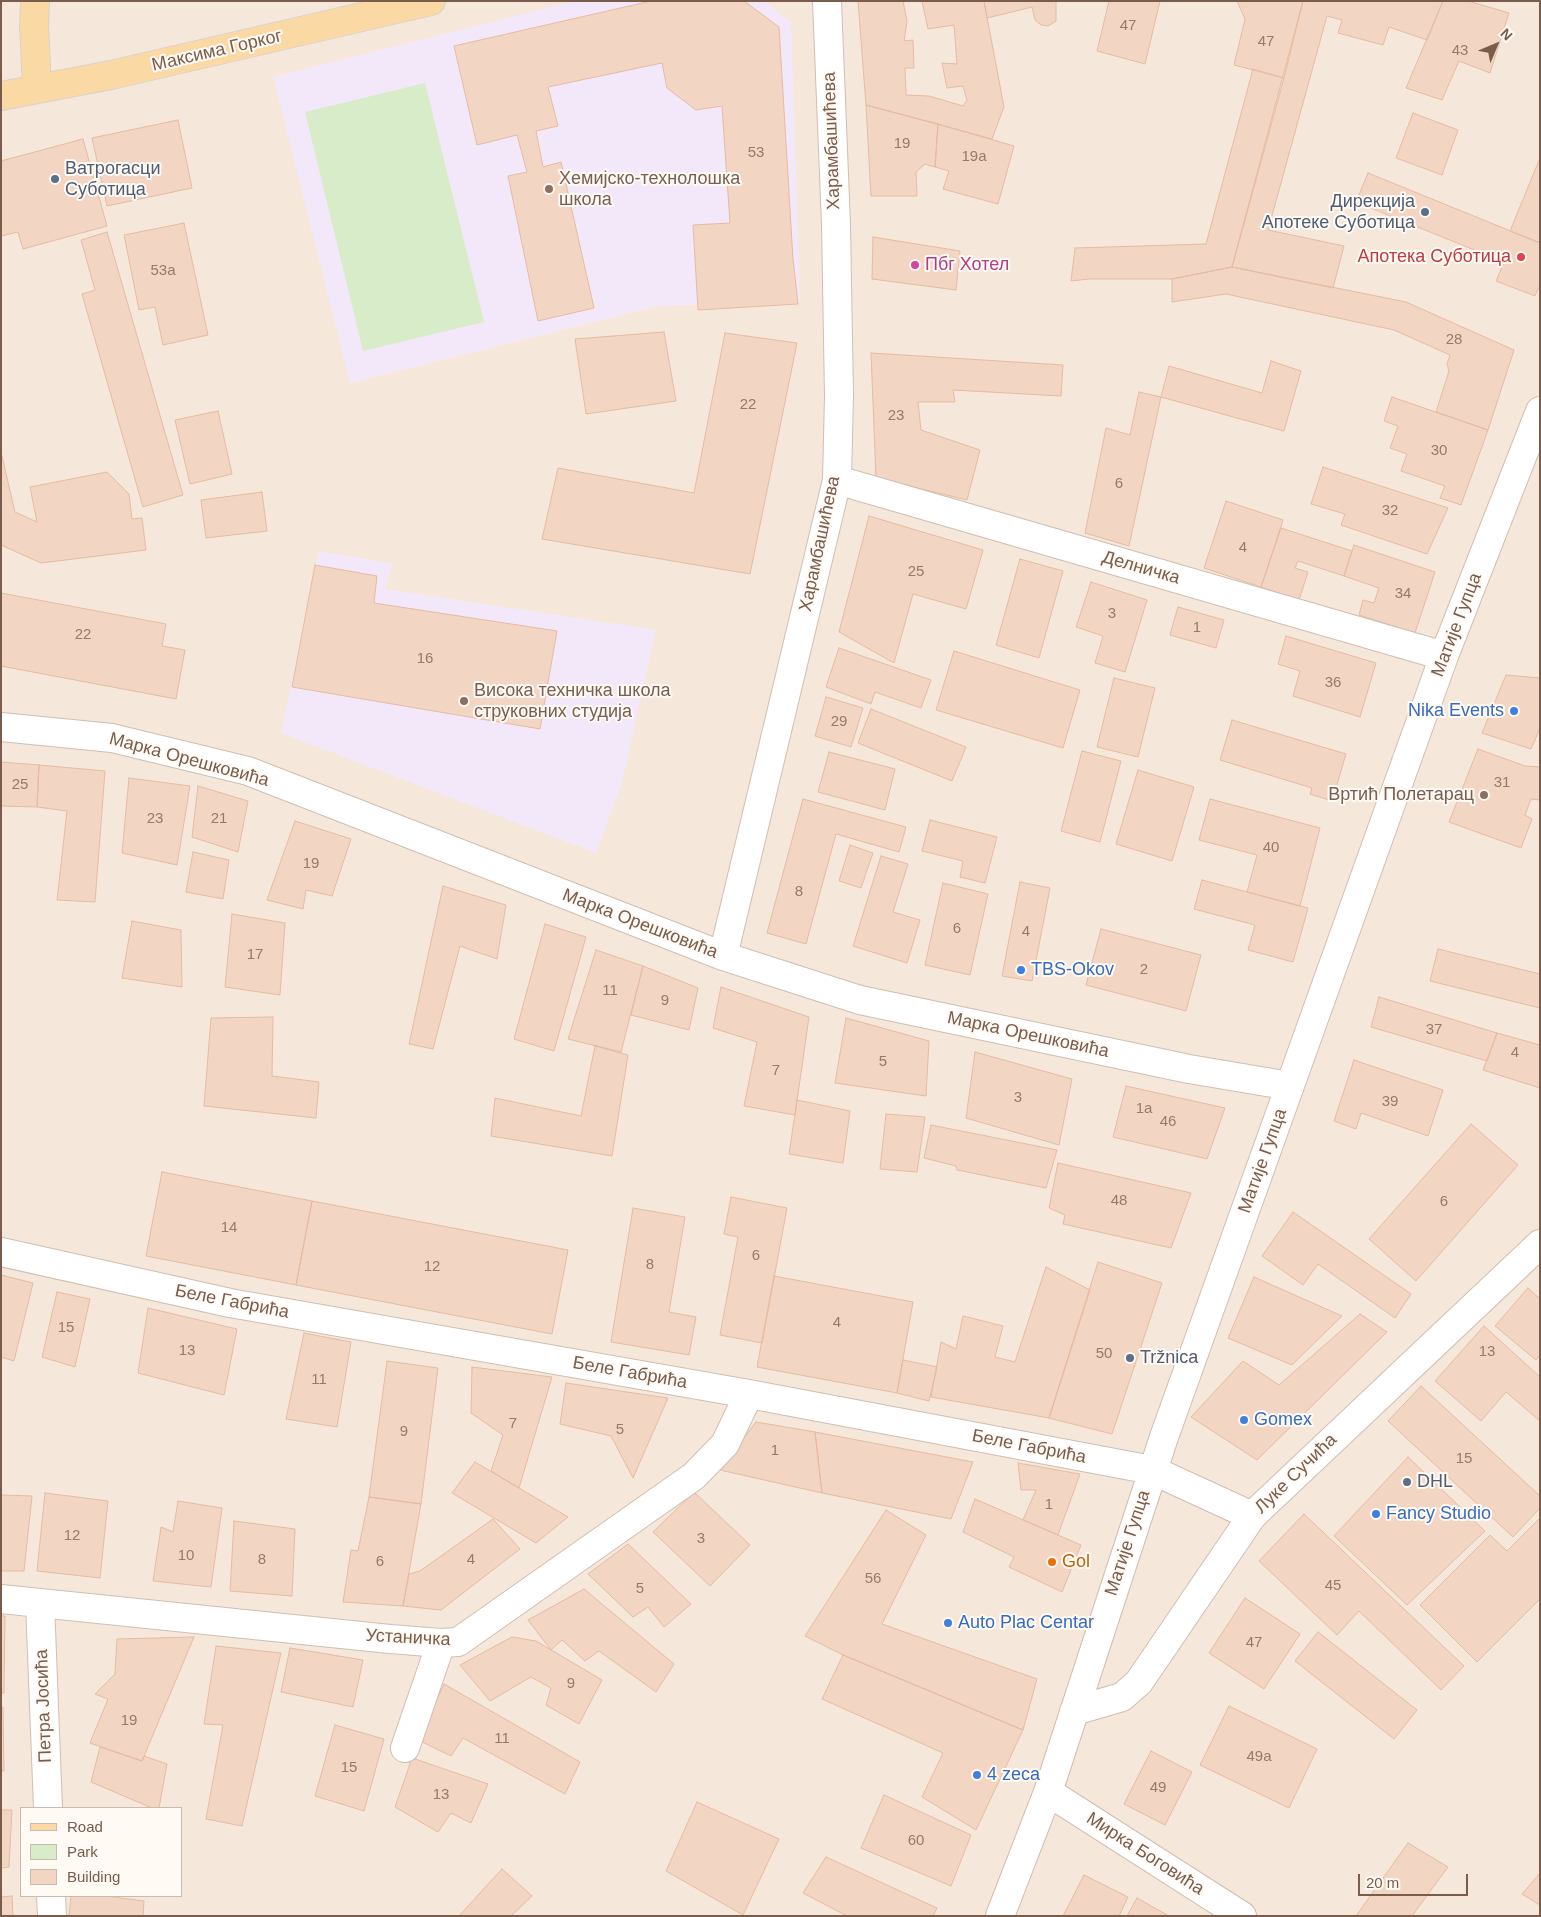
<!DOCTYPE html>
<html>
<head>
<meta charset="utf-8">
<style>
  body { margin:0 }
  #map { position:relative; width:1541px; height:1917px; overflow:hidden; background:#fdf6ec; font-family:Helvetica,sans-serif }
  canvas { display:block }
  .frame { position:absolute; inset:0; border:2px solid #7a5c4d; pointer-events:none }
  .legend { position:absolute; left:20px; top:1807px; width:162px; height:90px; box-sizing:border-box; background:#fffaf3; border:1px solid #cabbb1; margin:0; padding:6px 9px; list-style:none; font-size:15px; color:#7a5c4d }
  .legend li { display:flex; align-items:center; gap:10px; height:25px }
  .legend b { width:25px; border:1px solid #cabbb1 }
  .north { position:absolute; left:1471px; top:20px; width:50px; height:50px; -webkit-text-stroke:4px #fffaf3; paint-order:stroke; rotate:45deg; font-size:14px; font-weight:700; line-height:20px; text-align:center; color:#7a5c4d }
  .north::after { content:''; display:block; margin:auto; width:18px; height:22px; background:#7a5c4d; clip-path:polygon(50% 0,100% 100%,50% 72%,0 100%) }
  .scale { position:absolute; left:1358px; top:1874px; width:110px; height:22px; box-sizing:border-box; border:2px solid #7a5c4d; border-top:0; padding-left:6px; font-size:15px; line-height:18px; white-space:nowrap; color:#7a5c4d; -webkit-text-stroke:4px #fffaf3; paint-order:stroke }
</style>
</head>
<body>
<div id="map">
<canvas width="1541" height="1917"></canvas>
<div class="frame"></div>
<ul class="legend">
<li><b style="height:6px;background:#fbd9a5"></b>Road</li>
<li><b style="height:14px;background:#d8ecc9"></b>Park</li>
<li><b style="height:14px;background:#f3d5c3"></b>Building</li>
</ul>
<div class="north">N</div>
<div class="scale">20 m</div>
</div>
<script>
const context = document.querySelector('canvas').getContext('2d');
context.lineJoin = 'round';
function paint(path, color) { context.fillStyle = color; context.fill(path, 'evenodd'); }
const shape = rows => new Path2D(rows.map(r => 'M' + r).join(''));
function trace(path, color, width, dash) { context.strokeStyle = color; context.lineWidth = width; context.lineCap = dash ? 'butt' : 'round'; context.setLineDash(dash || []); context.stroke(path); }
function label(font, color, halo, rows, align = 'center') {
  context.font = font + ' Helvetica,sans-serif'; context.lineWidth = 4; context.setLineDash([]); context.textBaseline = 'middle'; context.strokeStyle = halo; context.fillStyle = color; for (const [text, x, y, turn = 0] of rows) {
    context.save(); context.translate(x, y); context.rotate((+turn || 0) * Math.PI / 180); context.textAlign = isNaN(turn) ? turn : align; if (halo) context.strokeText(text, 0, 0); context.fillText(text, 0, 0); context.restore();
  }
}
paint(shape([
  [1,1,1540,1,1540,1916,1,1916],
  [21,1808,181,1808,181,1896,21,1896]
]), '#f5e8da');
paint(shape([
  [575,1,765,1,791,23,800,301,658,306,350,383,273,77],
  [319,551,393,564,385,589,656,630,621,786,596,853,281,733]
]), '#f3e8fa');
paint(shape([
  [425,83,484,322,363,351,305,112]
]), '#d8ecc9');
const building = shape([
  [651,1,744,1,779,27,793,259,798,304,698,310,693,225,730,223,722,106,696,110,667,88,662,63,548,87,558,126,536,131,543,167,561,162,594,308,538,321,508,176,527,172,517,135,477,145,454,46,651,1],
  [858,1,903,1,907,21,904,41,913,40,914,68,905,68,906,95,929,96,963,106,967,100,963,86,947,88,942,63,957,64,954,25,928,29,922,1,984,1,1004,107,992,139,866,105,858,1],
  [984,1,1058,1,1056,2,1056,21,1048,26,1041,25,1035,20,1032,7,987,18,984,1],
  [1109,1,1160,1,1145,64,1097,51,1109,1],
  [1237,1,1303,1,1284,78,1234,65,1245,19,1237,1],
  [1303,1,1443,1,1427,40,1389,27,1383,45,1338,33,1342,20,1327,16,1268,230,1344,246,1333,288,1232,267,1303,1],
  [1443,1,1468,1,1509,13,1490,73,1459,61,1442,100,1406,88,1443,1],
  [1253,69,1284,78,1232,267,1172,279,1089,279,1071,281,1075,248,1206,244,1253,69],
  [866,105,938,124,935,167,925,164,916,172,917,196,871,196,866,105],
  [1413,113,1458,130,1442,175,1396,158,1413,113],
  [178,120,192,188,107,206,92,138,178,120],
  [938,124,1014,146,998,204,943,189,949,171,935,167,938,124],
  [83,139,107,226,23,249,18,232,1,236,1,161,83,139],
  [1540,158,1540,243,1510,231,1540,158],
  [1368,173,1540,243,1540,285,1535,296,1496,281,1504,262,1356,202,1368,173],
  [184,223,208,335,163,345,155,307,139,310,124,235,184,223],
  [107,232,183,495,143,507,82,294,95,290,81,240,107,232],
  [873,237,960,251,956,290,872,279,873,237],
  [1232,267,1406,302,1514,350,1488,430,1436,412,1449,371,1447,364,1450,355,1394,330,1226,294,1172,302,1172,279,1232,267],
  [664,332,676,401,586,414,575,339,664,332],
  [725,333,797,343,750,574,542,539,558,468,694,493,725,333],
  [871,353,1063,365,1061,396,953,390,955,402,918,402,921,430,980,450,967,500,876,478,871,353],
  [1271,361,1301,371,1284,431,1161,397,1169,366,1262,393,1271,361],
  [1139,392,1161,397,1129,546,1085,533,1106,428,1130,435,1139,392],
  [1392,397,1488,430,1461,505,1440,498,1445,486,1401,471,1407,454,1390,448,1398,426,1384,421,1392,397],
  [218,411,232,474,190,484,175,420,218,411],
  [1,452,15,512,37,522,30,487,107,472,129,494,132,519,142,518,146,550,41,563,1,545,1,452],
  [1323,467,1448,508,1427,554,1341,525,1345,514,1311,504,1323,467],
  [262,492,267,531,206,538,201,500,262,492],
  [1226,501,1283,520,1261,587,1204,568,1226,501],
  [869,516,983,550,966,609,913,594,894,663,839,632,869,516],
  [1281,528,1352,551,1344,576,1298,561,1295,568,1308,572,1299,600,1261,587,1281,528],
  [1354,545,1435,572,1415,633,1359,615,1363,600,1374,603,1379,588,1344,576,1354,545],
  [1020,559,1063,571,1039,658,996,645,1020,559],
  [315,565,377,576,374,603,557,631,540,729,292,687,315,565],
  [1091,582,1147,600,1125,672,1095,663,1103,636,1076,627,1091,582],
  [1,593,166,624,162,646,185,650,176,699,1,666,1,593],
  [1178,607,1224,620,1216,648,1170,635,1178,607],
  [1286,636,1376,663,1360,717,1293,696,1300,671,1278,664,1286,636],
  [839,648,931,680,921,708,875,692,871,704,826,687,839,648],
  [954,651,1080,690,1063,748,936,710,954,651],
  [1506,675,1540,678,1540,728,1531,749,1482,733,1506,675],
  [1114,678,1155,688,1138,757,1097,747,1114,678],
  [826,697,863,708,851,747,815,736,826,697],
  [871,709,966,747,952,781,858,743,871,709],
  [1232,720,1346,754,1332,801,1310,794,1312,788,1220,760,1232,720],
  [1478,749,1525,766,1540,767,1540,800,1531,799,1525,815,1532,819,1521,848,1449,822,1478,749],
  [1082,751,1121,761,1100,842,1061,831,1082,751],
  [829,752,895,769,885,810,818,792,829,752],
  [1,762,39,765,37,807,1,806,1,762],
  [39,765,105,771,95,902,57,900,67,811,37,807,39,765],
  [1138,770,1194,787,1172,861,1116,844,1138,770],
  [129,778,190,786,177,865,122,853,129,778],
  [198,786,248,801,238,852,192,837,198,786],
  [803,799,906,827,899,852,836,834,806,944,767,933,803,799],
  [1210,799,1320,828,1300,906,1247,892,1257,855,1199,840,1210,799],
  [930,820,997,837,985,883,960,877,963,861,922,851,930,820],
  [295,821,351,839,332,896,306,890,303,909,267,900,295,821],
  [850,845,873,853,861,888,839,881,850,845],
  [193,852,229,860,223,899,186,892,193,852],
  [881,856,908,864,893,912,920,920,907,963,853,946,881,856],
  [1202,880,1308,908,1293,962,1248,950,1255,925,1194,909,1202,880],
  [1020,882,1050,888,1032,981,1002,976,1020,882],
  [943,883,988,894,970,975,925,965,943,883],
  [443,886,506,905,497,959,460,946,433,1049,409,1044,443,886],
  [232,914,285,923,280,995,225,987,232,914],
  [132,921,181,930,182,987,122,978,132,921],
  [545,924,586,937,554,1051,514,1039,545,924],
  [1101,929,1201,955,1186,1011,1086,985,1101,929],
  [1438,949,1540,974,1540,1008,1430,981,1438,949],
  [596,950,643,966,621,1052,568,1039,596,950],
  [643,966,698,988,689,1030,631,1015,643,966],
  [721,987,809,1017,795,1115,744,1106,757,1042,713,1028,721,987],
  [1379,997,1497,1033,1487,1061,1371,1027,1379,997],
  [273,1017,272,1076,319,1082,316,1118,204,1106,211,1018,273,1017],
  [846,1018,929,1041,926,1096,835,1083,846,1018],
  [1497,1033,1540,1045,1540,1088,1483,1070,1497,1033],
  [595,1046,628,1055,612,1156,491,1136,495,1098,581,1116,595,1046],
  [975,1052,1072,1079,1059,1145,966,1118,975,1052],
  [1354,1060,1443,1090,1428,1136,1361,1113,1356,1129,1334,1121,1354,1060],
  [1126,1086,1225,1108,1207,1159,1113,1137,1126,1086],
  [797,1100,850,1111,843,1163,789,1154,797,1100],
  [886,1114,925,1117,917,1172,880,1169,886,1114],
  [1471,1124,1518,1165,1416,1281,1369,1239,1471,1124],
  [931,1125,1057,1150,1046,1188,957,1170,956,1166,924,1158,931,1125],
  [1058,1163,1191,1193,1171,1248,1063,1224,1065,1215,1049,1208,1058,1163],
  [162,1172,312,1201,296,1285,146,1256,162,1172],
  [731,1197,787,1208,762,1343,720,1335,738,1237,724,1234,731,1197],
  [312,1201,568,1250,552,1334,296,1285,312,1201],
  [633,1208,685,1217,669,1312,696,1317,689,1355,611,1342,633,1208],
  [1293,1212,1411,1294,1395,1318,1318,1264,1303,1285,1262,1256,1293,1212],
  [1098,1262,1162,1283,1112,1434,1049,1418,1098,1262],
  [1046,1267,1090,1290,1049,1418,931,1397,941,1342,956,1349,963,1316,1003,1326,995,1357,1015,1362,1046,1267],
  [1,1275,33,1283,14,1361,1,1357,1,1275],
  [774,1276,913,1302,897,1393,757,1367,774,1276],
  [1254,1277,1342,1316,1292,1365,1228,1338,1254,1277],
  [1528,1288,1540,1299,1540,1355,1536,1360,1495,1326,1528,1288],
  [57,1292,90,1299,75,1367,42,1357,57,1292],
  [148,1308,237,1329,224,1395,138,1373,148,1308],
  [1360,1314,1387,1332,1257,1460,1191,1417,1243,1361,1279,1385,1360,1314],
  [1484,1326,1540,1377,1540,1421,1506,1392,1481,1421,1435,1381,1484,1326],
  [304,1333,351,1342,337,1427,286,1419,304,1333],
  [903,1360,937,1367,929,1401,897,1393,903,1360],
  [387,1361,438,1368,421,1504,369,1497,387,1361],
  [472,1367,552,1377,519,1488,491,1471,503,1435,471,1413,472,1367],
  [566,1383,668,1398,633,1478,611,1436,560,1424,566,1383],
  [1421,1386,1540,1496,1540,1508,1513,1537,1388,1421,1421,1386],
  [756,1422,815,1432,822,1493,720,1470,756,1422],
  [815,1432,973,1462,951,1519,822,1493,815,1432],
  [1408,1457,1485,1531,1407,1605,1334,1536,1408,1457],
  [475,1462,519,1488,568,1517,536,1543,452,1493,475,1462],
  [1018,1463,1080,1474,1058,1535,1023,1520,1036,1490,1021,1490,1018,1463],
  [694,1492,750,1545,710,1586,653,1532,694,1492],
  [45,1493,108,1501,100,1578,37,1571,45,1493],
  [1,1495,32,1496,24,1571,1,1571,1,1495],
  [369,1497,421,1504,403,1606,343,1602,351,1550,358,1551,369,1497],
  [975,1499,1081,1545,1062,1592,1009,1567,1014,1557,963,1532,975,1499],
  [178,1501,222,1508,211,1587,153,1581,161,1527,173,1532,178,1501],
  [886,1510,926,1535,882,1624,1037,1679,1023,1730,843,1655,805,1636,886,1510],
  [1304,1514,1464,1666,1441,1690,1359,1611,1337,1635,1259,1561,1304,1514],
  [1540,1518,1540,1599,1477,1662,1420,1605,1490,1535,1507,1551,1540,1518],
  [493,1519,520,1549,441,1610,403,1606,409,1574,420,1571,493,1519],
  [234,1521,295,1529,292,1596,230,1591,234,1521],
  [628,1544,691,1604,664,1627,648,1607,633,1617,588,1574,628,1544],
  [584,1589,674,1664,656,1692,599,1651,585,1661,562,1640,551,1650,528,1620,584,1589],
  [1245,1598,1300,1634,1264,1689,1209,1653,1245,1598],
  [1,1616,5,1616,4,1693,1,1693,1,1616],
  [1318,1632,1417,1710,1394,1739,1295,1661,1318,1632],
  [194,1637,142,1761,90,1743,108,1699,95,1694,115,1674,117,1639,194,1637],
  [512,1637,536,1641,602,1680,579,1724,546,1705,551,1688,531,1677,490,1701,460,1665,512,1637],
  [216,1646,281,1653,242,1826,206,1819,223,1725,204,1724,216,1646],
  [290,1648,363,1660,353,1707,281,1692,290,1648],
  [843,1655,1023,1730,976,1830,922,1797,943,1753,822,1699,843,1655],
  [444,1684,580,1762,565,1794,463,1738,451,1756,418,1740,444,1684],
  [1229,1706,1317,1749,1289,1808,1200,1765,1229,1706],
  [1,1707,3,1707,4,1771,1,1771,1,1707],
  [335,1725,384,1739,364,1811,315,1796,335,1725],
  [100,1747,142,1761,144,1756,167,1764,159,1808,152,1808,91,1782,100,1747],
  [1151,1751,1192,1772,1165,1825,1124,1804,1151,1751],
  [412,1758,488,1784,471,1823,451,1813,438,1832,395,1807,412,1758],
  [884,1795,971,1835,951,1886,861,1848,884,1795],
  [697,1802,779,1839,743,1915,666,1871,697,1802],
  [1,1810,12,1810,9,1867,1,1868,1,1810],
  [1408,1843,1448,1867,1412,1916,1356,1916,1408,1843],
  [826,1857,937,1908,933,1916,847,1916,803,1893,826,1857],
  [502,1869,532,1896,511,1916,459,1916,502,1869],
  [1540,1873,1540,1905,1522,1894,1540,1873],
  [1084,1875,1128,1897,1119,1916,1063,1916,1084,1875],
  [12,1896,13,1916,1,1916,1,1897,12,1896],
  [71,1896,106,1896,144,1901,143,1916,69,1916,71,1896],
  [1137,1898,1169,1916,1127,1916,1137,1898]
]);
paint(building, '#f3d5c3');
trace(building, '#e6bba3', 1);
const minor = shape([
  [837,480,1444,656],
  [1,727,112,738,248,771,723,956,860,1000,1189,1069,1290,1086],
  [723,956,837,480,839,396,836,224,827,1],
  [1,1252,230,1303,749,1394,1152,1470,1252,1516],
  [1,1599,390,1639,441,1643,458,1642,694,1476,725,1444,749,1394],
  [40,1603,48,1808],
  [1074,1711,1122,1697,1139,1682,1252,1516,1540,1244],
  [405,1748,441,1643],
  [1048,1792,1242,1916],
  [51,1896,52,1916],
  [1000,1916,1048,1792,1164,1437,1444,656,1540,411]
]);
const major = shape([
  [35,1,34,25,37,88],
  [1,96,111,75,431,1]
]);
trace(minor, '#d1beb0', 30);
trace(major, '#dad1cd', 30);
trace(minor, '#fff', 28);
trace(major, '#fbd9a5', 28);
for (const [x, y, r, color] of [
  [55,179,5,"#5c6f8a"],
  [549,189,5,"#8d6e63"],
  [1425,212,5,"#5c6f8a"],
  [1521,257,5,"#e0444e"],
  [915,265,5,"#d1479c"],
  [464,701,5,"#8d6e63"],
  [1514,711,5,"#3f7fe0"],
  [1484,795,5,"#8d6e63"],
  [1021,970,5,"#3f7fe0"],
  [1130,1358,5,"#5c6f8a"],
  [1244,1420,5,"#3f7fe0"],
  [1407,1482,5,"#5c6f8a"],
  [1376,1514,5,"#3f7fe0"],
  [1052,1562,5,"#e8710a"],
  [948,1623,5,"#3f7fe0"],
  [977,1775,5,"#3f7fe0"]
]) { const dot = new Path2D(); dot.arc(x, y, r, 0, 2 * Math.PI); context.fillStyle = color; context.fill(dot); trace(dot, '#fffaf3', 2); }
label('15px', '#987a6a', null, [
  ["47",1128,26],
  ["47",1266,42],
  ["43",1460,51],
  ["19",902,144],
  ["53",756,153],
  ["19a",974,157],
  ["53a",163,271],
  ["28",1454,340],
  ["22",748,405],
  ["23",896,416],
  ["30",1439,451],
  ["6",1119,484],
  ["32",1390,511],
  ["4",1243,548],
  ["25",916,572],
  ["34",1403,594],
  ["3",1112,614],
  ["1",1197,628],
  ["22",83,635],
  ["16",425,659],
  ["36",1333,683],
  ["29",839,722],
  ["31",1502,783],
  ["25",20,785],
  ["23",155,819],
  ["21",219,819],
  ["40",1271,848],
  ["19",311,864],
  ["8",799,892],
  ["6",957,929],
  ["4",1026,932],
  ["17",255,955],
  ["2",1144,970],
  ["11",610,991],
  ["9",665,1001],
  ["37",1434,1030],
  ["4",1515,1053],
  ["5",883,1062],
  ["7",776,1071],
  ["3",1018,1098],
  ["39",1390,1102],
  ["1a",1144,1109],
  ["46",1168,1122],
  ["48",1119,1201],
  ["6",1444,1202],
  ["14",229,1228],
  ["6",756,1256],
  ["8",650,1265],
  ["12",432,1267],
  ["4",837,1323],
  ["15",66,1328],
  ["13",187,1351],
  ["13",1487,1352],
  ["50",1104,1354],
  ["11",319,1380],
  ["7",513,1424],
  ["5",620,1430],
  ["9",404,1432],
  ["1",775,1451],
  ["15",1464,1459],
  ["1",1049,1505],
  ["12",72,1536],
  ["3",701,1539],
  ["10",186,1556],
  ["8",262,1560],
  ["4",471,1560],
  ["6",380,1562],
  ["56",873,1579],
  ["45",1333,1586],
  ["5",640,1589],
  ["47",1254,1643],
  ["9",571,1684],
  ["19",129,1721],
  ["11",502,1739],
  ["49a",1259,1757],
  ["15",349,1768],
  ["49",1158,1788],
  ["13",441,1795],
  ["60",916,1841]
]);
label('18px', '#7a5c4d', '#fffaf3', [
  ["Максима Горког",217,51,-13],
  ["Харамбашићева",832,141,-92],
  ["Харамбашићева",820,544,-78],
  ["Делничка",1141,568,16],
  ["Матије Гупца",1457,625,-69],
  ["Марка Орешковића",189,760,15],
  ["Марка Орешковића",640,924,21],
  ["Марка Орешковића",1028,1035,12],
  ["Матије Гупца",1263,1161,-70],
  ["Беле Габрића",232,1302,11],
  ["Беле Габрића",630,1373,10],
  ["Беле Габрића",1029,1447,11],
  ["Луке Сучића",1296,1474,-44],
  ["Матије Гупца",1128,1543,-72],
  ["Устаничка",408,1638,3],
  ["Петра Јосића",44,1706,-92],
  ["Мирка Боговића",1145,1854,33]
]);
label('18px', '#4e5e75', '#fffaf3', [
  ["Ватрогасци",65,169],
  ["Суботица",65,190],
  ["Дирекција",1415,202,"right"],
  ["Апотеке Суботица",1415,223,"right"],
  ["Tržnica",1140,1358],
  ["DHL",1417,1482]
], 'left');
label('18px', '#785e54', '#fffaf3', [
  ["Хемијско-технолошка",559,179],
  ["школа",559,200],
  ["Висока техничка школа",474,691],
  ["струковних студија",474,712],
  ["Вртић Полетарац",1474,795,"right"]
], 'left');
label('18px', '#be3a42', '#fffaf3', [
  ["Апотека Суботица",1511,257]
], 'right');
label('18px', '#b23c85', '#fffaf3', [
  ["Пбг Хотел",925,265]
], 'left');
label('18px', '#366cbe', '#fffaf3', [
  ["Nika Events",1504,711,"right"],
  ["TBS-Okov",1031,970],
  ["Gomex",1254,1420],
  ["Fancy Studio",1386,1514],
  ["Auto Plac Centar",958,1623],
  ["4 zeca",987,1775]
], 'left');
label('18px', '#c56008', '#fffaf3', [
  ["Gol",1062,1562]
], 'left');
</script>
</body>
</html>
